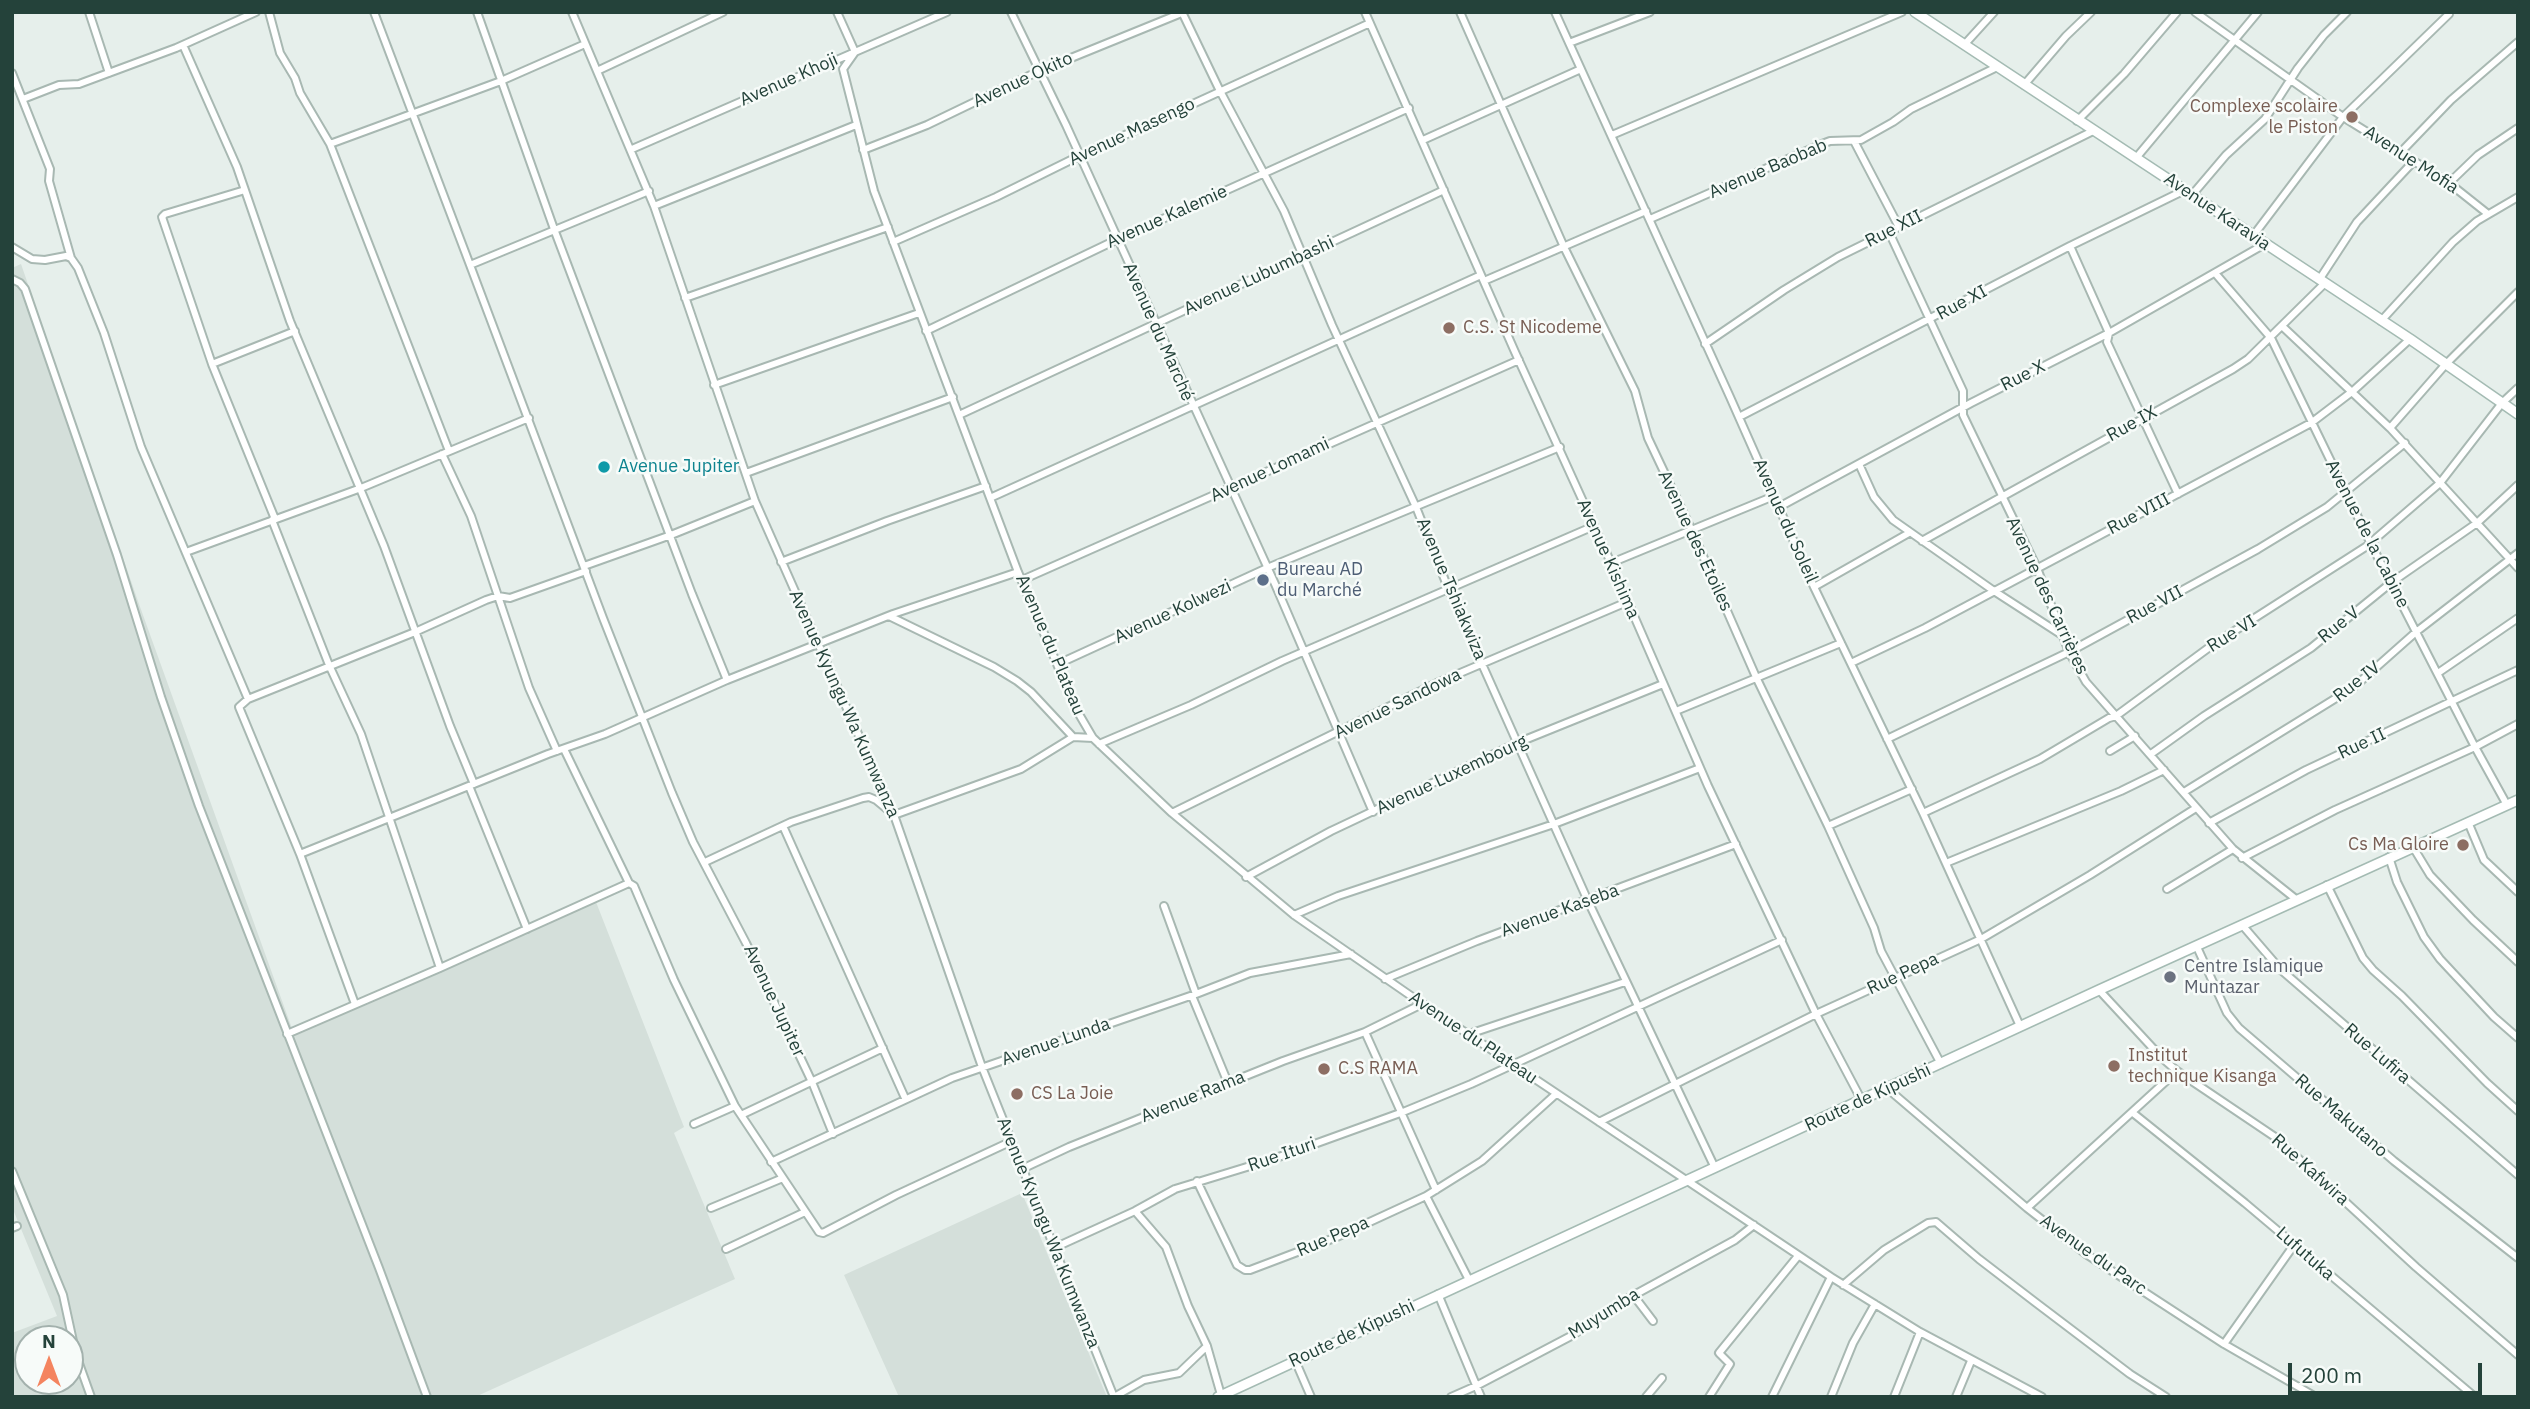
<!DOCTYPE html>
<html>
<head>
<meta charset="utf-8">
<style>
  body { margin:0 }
  #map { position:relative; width:2530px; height:1409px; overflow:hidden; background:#e6efeb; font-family:"IBM Plex Sans",sans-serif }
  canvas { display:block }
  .frame { position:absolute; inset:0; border:14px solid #24423a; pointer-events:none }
  .north { position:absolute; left:14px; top:1325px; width:70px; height:70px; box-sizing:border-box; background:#f7fbf9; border:2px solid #a3b1ad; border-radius:50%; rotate:0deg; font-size:19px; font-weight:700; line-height:28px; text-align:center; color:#24423a }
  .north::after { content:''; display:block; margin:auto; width:24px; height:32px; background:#f4845f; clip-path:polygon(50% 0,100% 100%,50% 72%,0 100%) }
  .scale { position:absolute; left:2288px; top:1363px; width:194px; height:32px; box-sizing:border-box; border:4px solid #24423a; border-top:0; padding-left:9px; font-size:21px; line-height:24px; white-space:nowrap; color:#24423a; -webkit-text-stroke:5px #f7fbf9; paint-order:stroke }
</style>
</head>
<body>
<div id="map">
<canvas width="2530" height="1409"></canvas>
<div class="frame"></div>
<div class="north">N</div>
<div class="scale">200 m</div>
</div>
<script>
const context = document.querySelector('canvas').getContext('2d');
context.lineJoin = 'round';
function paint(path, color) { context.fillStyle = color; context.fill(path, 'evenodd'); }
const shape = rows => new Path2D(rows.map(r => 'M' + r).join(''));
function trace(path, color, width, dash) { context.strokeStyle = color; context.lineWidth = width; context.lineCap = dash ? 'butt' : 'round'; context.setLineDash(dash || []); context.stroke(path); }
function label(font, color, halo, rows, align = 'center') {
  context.font = font + ' "IBM Plex Sans",sans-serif'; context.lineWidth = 5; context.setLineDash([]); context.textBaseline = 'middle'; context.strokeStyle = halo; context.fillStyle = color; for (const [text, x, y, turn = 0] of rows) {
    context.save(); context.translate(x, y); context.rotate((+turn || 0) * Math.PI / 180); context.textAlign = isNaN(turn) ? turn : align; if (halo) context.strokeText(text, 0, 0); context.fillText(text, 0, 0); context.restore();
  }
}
paint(shape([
  [21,264,139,604,294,1034,596,902,684,1127,674,1133,735,1279,475,1397,12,1397,12,1333,57,1316,12,1207,12,268],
  [28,1339,70,1339,70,1381,28,1381],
  [1022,1193,1107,1397,899,1397,844,1275]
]), '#d4dfda');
const street = shape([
  [89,12,109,73],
  [269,12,280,53,295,78,300,93,330,144,449,451],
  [374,12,470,265],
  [477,12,554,229,692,594,727,680],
  [572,12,654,206,755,501,894,815,982,1067,1114,1397],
  [837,12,855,52,843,69,874,191,1018,572,1076,709,1093,738,1172,813,1294,915,1414,998,1831,1277,1920,1332,2042,1397],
  [1011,12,1066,125,1275,584,1373,812],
  [1182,12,1220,91,1284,211,1332,325,1416,507,1448,588,1588,901,1715,1168],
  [1365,12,1515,352,1611,563,1708,786,1816,1014,1862,1101],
  [1460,12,1564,247,1635,391,1648,438,1692,531,1756,677,1828,826,1874,928,1881,951,1941,1064],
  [1555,12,1730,397,1814,587,1923,813,2020,1026],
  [2195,12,2343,117,2449,183,2488,214],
  [1569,43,1650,12],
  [183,45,237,167,290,321,384,546,450,726,474,784],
  [1964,45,1994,12],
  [597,71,723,12],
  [12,73,50,169,49,181,71,258],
  [2024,85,2066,36,2091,12],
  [23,99,59,85,79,84,176,48,256,12],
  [2077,121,2124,74,2177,12],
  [1612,135,1902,12],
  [1423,140,1581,69],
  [1854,141,1899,227],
  [330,144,501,81,585,44],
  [632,149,947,12],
  [863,150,927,125,1039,71,1184,12],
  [2401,152,2451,100,2518,42],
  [2136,158,2258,12],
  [2449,183,2478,155,2518,128],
  [245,190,165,214,162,217,212,364,275,519],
  [649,191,470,265,603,618,672,793,693,842,746,943,812,1082,833,1134],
  [2192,195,2226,155,2265,119,2298,68,2324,35,2347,12],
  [654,206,856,125],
  [1650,219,1822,144,1830,141,1861,140,1893,122,1911,109,1997,67],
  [1889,232,1963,391,1963,415,2037,568,2069,652,2086,682,2233,849,2297,900],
  [2253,236,2343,117,2449,14],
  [893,242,996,197,1079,156,1370,23],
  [2070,246,2109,333,2107,342,2178,494],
  [12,247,32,259,45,260,66,256,71,258,78,268,104,333,141,447,248,699],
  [2215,273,2271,338,2370,542,2475,747,2507,805],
  [12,279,20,283,25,289,117,555,161,697,199,806,379,1268,427,1397],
  [2319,280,2357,222,2413,162],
  [1484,281,1646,211],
  [685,298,888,227],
  [2381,321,2453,242,2477,221,2518,197],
  [2283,327,2390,428,2518,568],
  [926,331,1116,240,1409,108],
  [1705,344,1784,290,1838,257,2093,131],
  [212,364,295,331],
  [714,385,919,313],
  [959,415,1444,190],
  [1739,417,2070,246,2185,190],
  [2390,428,2446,364,2518,292],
  [442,454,471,516,529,688,557,751],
  [1859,464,1874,497,1893,520,1994,591,2062,635],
  [746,473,953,397],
  [990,498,1481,275],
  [1779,507,1971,403,2109,333,2265,244],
  [272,520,329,665,361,734,440,968],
  [1922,541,2233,369,2248,359,2324,284],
  [186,552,361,488,529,418],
  [781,562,887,521,986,486],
  [1611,563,1774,496],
  [584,566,671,535,755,501],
  [1022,580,1519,360],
  [1814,587,1909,533],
  [889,616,994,667,1017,681,1031,692,1073,737],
  [1851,663,1925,628,2311,423,2353,391,2410,339],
  [1058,664,1267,568,1560,447],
  [2438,673,2518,618],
  [1676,711,1841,643],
  [1887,739,2069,652,2258,549,2327,507,2405,443],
  [1099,744,1191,705,1282,661,1594,526],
  [564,749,629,883,634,886,674,980,735,1106,819,1232,823,1233,896,1195,1012,1141],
  [2110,751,2135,736],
  [2151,754,2204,716,2311,648,2392,582,2477,523,2518,485],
  [469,786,527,929],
  [2184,792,2354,687,2416,632,2518,553],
  [1172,813,1439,682,1627,602],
  [1923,813,2040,759,2109,718,2116,716,2211,646,2367,546,2440,483,2502,403,2518,388],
  [2468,822,2484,860,2518,892],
  [2209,823,2306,770,2518,670],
  [783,826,905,1098],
  [1828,826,1912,789],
  [2413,847,2430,875,2473,920,2518,962],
  [300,854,548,754,605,734,727,680,893,614,1018,572],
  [2389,857,2397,882,2424,937,2440,959,2494,1017,2518,1038],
  [2242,858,2335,810,2475,747,2518,724],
  [705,862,791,822,863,798,869,797,876,800,894,815,1021,769,1073,737,1093,738],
  [1946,863,2121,791,2164,770],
  [1246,877,1331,831,1517,743,1663,684],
  [2327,885,2363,958,2373,970,2402,996,2487,1083,2518,1111],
  [2167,889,2233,849],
  [1164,906,1196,994],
  [1294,915,1338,896,1554,824,1700,768],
  [2243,926,2280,969,2518,1175],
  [2197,947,2227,1013,2239,1028,2394,1161,2518,1258],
  [1385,979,1477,941,1736,844],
  [2099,990,2161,1057,2177,1071,2275,1137,2416,1267,2518,1355],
  [1192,996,1228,1083],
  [355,1004,300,854,239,707,248,699,415,632,486,600,498,596,510,598,586,571],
  [1422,1004,1365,1032,1436,1190],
  [287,1034,440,968,629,883],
  [1469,1034,1625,982],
  [1888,1089,2027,1208,2086,1254,2224,1344,2316,1397],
  [2133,1113,2245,1203,2475,1397],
  [741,1115,883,1048],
  [1599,1122,1816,1014,1981,939,2090,875,2196,808],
  [694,1124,735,1106],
  [771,1162,952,1078,1196,994,1250,973,1351,954],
  [1024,1168,1069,1147,1283,1061,1365,1032],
  [12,1171,63,1295,76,1355,91,1397],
  [1197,1181,1237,1265,1245,1270,1250,1270,1337,1237,1426,1196,1469,1280],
  [1426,1196,1482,1161,1556,1094],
  [711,1208,783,1178],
  [2027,1208,2177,1071],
  [1135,1211,1166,1247,1188,1306,1207,1346,1221,1395],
  [12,1228,17,1226],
  [1054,1248,1135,1211,1175,1189,1273,1159,1403,1112,1471,1084,1782,940],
  [726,1249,805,1212],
  [1843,1285,1884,1250,1928,1223,1936,1222,1979,1259,2035,1302,2130,1374,2166,1397],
  [1438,1294,1481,1397],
  [1634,1296,1653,1321],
  [2224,1344,2294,1245],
  [1295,1360,1311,1397],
  [1114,1397,1144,1380,1179,1373,1207,1346],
  [1451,1397,1476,1386,1571,1336,1625,1300,1735,1240,1754,1225],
  [1646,1397,1662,1378],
  [1709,1397,1730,1364,1719,1353,1798,1256],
  [1772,1397,1831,1277],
  [1831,1397,1853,1343,1875,1304],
  [1894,1397,1920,1332],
  [1956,1397,1971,1361]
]);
const secondary = shape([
  [1915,12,2410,339,2518,414],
  [1218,1397,2099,990,2518,800]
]);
trace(street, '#a8b8b2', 10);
trace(secondary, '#a4bbb3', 12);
trace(street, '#fff', 6);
trace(secondary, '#fff', 9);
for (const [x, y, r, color] of [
  [2352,117,7,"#8d6e63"],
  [1449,328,7,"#8d6e63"],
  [604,467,7,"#0f9aa8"],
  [1263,580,7,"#5c6f8a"],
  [2463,845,7,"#8d6e63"],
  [2170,977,7,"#6b7280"],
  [2114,1066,7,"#8d6e63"],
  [1324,1069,7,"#8d6e63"],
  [1017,1094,7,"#8d6e63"]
]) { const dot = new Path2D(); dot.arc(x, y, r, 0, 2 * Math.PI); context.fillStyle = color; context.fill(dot); trace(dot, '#f7fbf9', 2.5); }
label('18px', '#24423a', '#f7fbf9', [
  ["Avenue Khoji",789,80,-24],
  ["Avenue Okito",1023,80,-25],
  ["Avenue Masengo",1132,132,-25],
  ["Avenue Mofia",2411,160,33],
  ["Avenue Baobab",1768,169,-23],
  ["Avenue Karavia",2217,212,34],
  ["Avenue Kalemie",1167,217,-24],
  ["Rue XII",1894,229,-27],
  ["Avenue Lubumbashi",1259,276,-25],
  ["Rue XI",1962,303,-28],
  ["Avenue du Marché",1158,332,66],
  ["Rue X",2023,376,-27],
  ["Rue IX",2132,424,-29],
  ["Avenue Lomami",1270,470,-25],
  ["Rue VIII",2139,514,-28],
  ["Avenue du Soleil",1785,521,66],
  ["Avenue de la Cabine",2367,534,63],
  ["Avenue des Etoiles",1695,541,65],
  ["Avenue Kishima",1608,559,66],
  ["Avenue Tshiakwiza",1451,589,67],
  ["Avenue des Carrières",2047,596,65],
  ["Rue VII",2155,605,-28],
  ["Avenue Kolwezi",1173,612,-25],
  ["Rue V",2339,625,-39],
  ["Rue VI",2232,634,-32],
  ["Avenue du Plateau",1050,645,67],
  ["Rue IV",2357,682,-38],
  ["Avenue Kyungu Wa Kumwanza",844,704,66],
  ["Avenue Sandowa",1398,704,-26],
  ["Rue II",2362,744,-25],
  ["Avenue Luxembourg",1452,775,-25],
  ["Avenue Kaseba",1560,911,-20],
  ["Rue Pepa",1903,974,-25],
  ["Avenue Jupiter",774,1001,65],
  ["Avenue du Plateau",1473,1038,34],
  ["Avenue Lunda",1056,1042,-19],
  ["Rue Lufira",2377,1054,41],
  ["Avenue Rama",1193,1097,-22],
  ["Route de Kipushi",1868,1098,-25],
  ["Rue Makutano",2341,1116,41],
  ["Rue Ituri",1282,1155,-19],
  ["Rue Kafwira",2310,1170,42],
  ["Avenue Kyungu Wa Kumwanza",1048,1233,68],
  ["Rue Pepa",1333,1237,-23],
  ["Lufutuka",2305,1254,41],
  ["Avenue du Parc",2093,1255,35],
  ["Muyumba",1604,1314,-32],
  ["Route de Kipushi",1352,1334,-25]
]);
label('18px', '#785e54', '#f7fbf9', [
  ["Complexe scolaire",2338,107,"right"],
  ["le Piston",2338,128,"right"],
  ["C.S. St Nicodeme",1463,328],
  ["Cs Ma Gloire",2449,845,"right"],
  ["Institut",2128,1056],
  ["technique Kisanga",2128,1077],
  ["C.S RAMA",1338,1069],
  ["CS La Joie",1031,1094]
], 'left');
label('18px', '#0d838f', '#f7fbf9', [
  ["Avenue Jupiter",618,467]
], 'left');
label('18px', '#4e5e75', '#f7fbf9', [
  ["Bureau AD",1277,570],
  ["du Marché",1277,591]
], 'left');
label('18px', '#5b616d', '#f7fbf9', [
  ["Centre Islamique",2184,967],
  ["Muntazar",2184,988]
], 'left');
</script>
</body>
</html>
